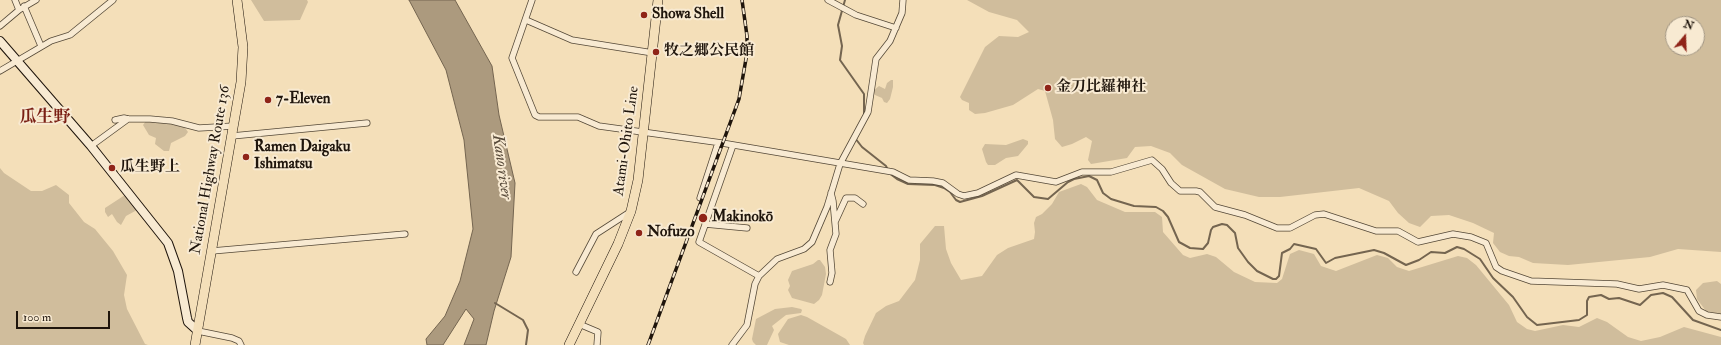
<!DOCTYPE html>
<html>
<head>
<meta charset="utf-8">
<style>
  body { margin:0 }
  #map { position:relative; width:1721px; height:345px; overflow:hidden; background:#f4dfb9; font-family:"IM FELL Double Pica",serif }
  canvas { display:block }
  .north { position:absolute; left:1665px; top:16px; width:40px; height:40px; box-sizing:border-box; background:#f8ead2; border:1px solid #a19583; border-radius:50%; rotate:19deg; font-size:11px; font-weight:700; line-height:16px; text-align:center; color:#1f150c }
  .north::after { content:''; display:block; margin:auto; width:14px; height:18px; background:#8f2418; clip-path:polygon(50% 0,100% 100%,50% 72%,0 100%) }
  .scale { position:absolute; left:16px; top:311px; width:94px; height:18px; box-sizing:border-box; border:2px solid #1f150c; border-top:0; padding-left:5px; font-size:12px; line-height:14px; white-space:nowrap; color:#1f150c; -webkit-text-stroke:3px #f8ead2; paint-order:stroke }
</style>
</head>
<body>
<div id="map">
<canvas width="1721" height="345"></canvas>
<div class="north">N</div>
<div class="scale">100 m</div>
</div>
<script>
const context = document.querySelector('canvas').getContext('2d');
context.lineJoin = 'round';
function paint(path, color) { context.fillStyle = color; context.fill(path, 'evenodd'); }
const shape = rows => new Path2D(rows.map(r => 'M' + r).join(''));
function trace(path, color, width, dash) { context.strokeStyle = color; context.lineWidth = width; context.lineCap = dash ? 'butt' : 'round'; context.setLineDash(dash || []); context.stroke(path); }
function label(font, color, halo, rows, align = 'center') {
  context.font = font + ' "IM FELL Double Pica","Noto Serif JP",serif'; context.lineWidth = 4; context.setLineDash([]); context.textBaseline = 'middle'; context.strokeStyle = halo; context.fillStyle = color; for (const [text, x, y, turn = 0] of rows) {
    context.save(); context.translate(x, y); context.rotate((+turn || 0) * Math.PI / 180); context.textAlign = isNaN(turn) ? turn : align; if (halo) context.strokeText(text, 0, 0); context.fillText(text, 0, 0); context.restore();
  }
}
paint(shape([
  [251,0,307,0,308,2,300,20,264,21],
  [967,0,1721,0,1721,252,1678,249,1650,257,1568,265,1533,263,1519,257,1509,256,1500,252,1493,243,1494,233,1473,223,1449,215,1431,216,1420,227,1409,223,1398,213,1389,201,1359,188,1280,197,1259,197,1225,189,1182,165,1170,153,1151,146,1135,147,1127,158,1091,164,1088,160,1092,141,1086,137,1072,144,1062,147,1055,139,1053,120,1045,91,1038,89,1013,105,985,113,975,114,969,110,969,103,962,100,960,97,985,47,999,36,1018,37,1029,32,1017,20,989,12],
  [1673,24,1697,24,1697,48,1673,48],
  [891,80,893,80,893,87,890,99,887,103,884,102,882,98,875,95,873,91,879,86,885,89,887,83],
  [146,121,183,125,188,132,185,136,171,143,169,151,164,151,155,144,156,138,149,135,143,125],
  [1023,139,1028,141,1028,144,1018,156,1006,158,995,165,988,165,986,162,982,149,985,144,1006,145],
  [0,168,4,173,31,191,42,191,56,185,69,195,69,203,84,222,95,229,113,251,127,275,124,295,127,309,145,344,148,345,0,345],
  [1081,184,1087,187,1097,200,1125,212,1155,212,1162,217,1163,232,1183,255,1190,258,1207,254,1216,257,1234,272,1255,282,1277,283,1282,279,1290,254,1299,250,1314,254,1321,266,1336,271,1377,255,1388,258,1397,267,1409,271,1458,256,1467,258,1476,265,1509,305,1517,322,1527,329,1535,331,1563,325,1579,327,1597,318,1607,322,1628,337,1641,341,1660,337,1684,327,1721,337,1721,345,864,345,863,343,865,336,876,313,886,306,899,301,915,280,920,260,920,244,935,226,944,226,946,249,951,263,961,280,982,276,997,255,1008,248,1034,239,1035,232,1034,223,1036,217,1042,214,1052,204,1059,192],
  [125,195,137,210,126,216,121,225,117,222,112,214,108,217,105,212,105,208],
  [818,260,820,260,825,267,826,274,822,295,819,300,814,304,792,298,788,290,790,286,788,280,792,271,813,264],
  [1717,281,1721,284,1721,314,1706,311,1697,299,1696,290,1703,283],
  [792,307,801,309,802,310,801,313,786,315,772,326,774,330,767,345,756,345,753,342,752,339,756,319,775,309],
  [801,315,807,317,846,339,850,345,789,345,780,342,778,334,788,319]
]), '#d0bd9c');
const water = shape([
  [409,0,455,0,492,66,499,115,515,183,511,257,494,311,486,345,464,345,474,319,466,309,443,345,427,345,426,339,445,316,460,281,473,229,464,140,446,70,409,0]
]);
paint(water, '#ac9a7e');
trace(water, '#746550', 1);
trace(shape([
  [845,0,838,25,842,46,840,60,864,94,864,114],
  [855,138,862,147,886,166,889,173,897,179,908,184,935,185,944,188,950,192,956,200,960,202,982,196,1017,180,1034,197,1048,199,1068,182,1074,179,1089,176,1097,180,1103,193,1111,199,1134,206,1156,207,1163,211,1168,217,1179,242,1190,248,1203,249,1208,243,1211,230,1213,227,1222,224,1227,225,1235,233,1238,248,1248,262,1257,271,1273,279,1276,279,1279,276,1282,253,1290,249,1294,244,1316,249,1326,263,1335,258,1374,250,1384,253,1406,265,1419,260,1431,252,1445,253,1457,247,1464,249,1480,259,1493,278,1513,297,1527,317,1537,325,1579,320,1587,315,1587,301,1589,297,1601,295,1609,299,1619,298,1640,305,1651,295,1663,293,1672,297,1693,320,1721,330],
  [495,303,523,320,528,330,526,345]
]), '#746550', 2);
const minor = shape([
  [15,0,19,10],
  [532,0,512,58,535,115,539,117,578,117,599,126,722,143,893,172,909,180,933,181,943,183,958,194,964,196,978,193,1016,175,1056,182,1082,172,1111,172,1152,160,1162,169,1171,183,1180,191,1196,191,1200,192,1215,207,1245,215,1277,228,1290,228,1315,215,1324,214,1376,231,1398,231,1418,242,1453,234,1471,237,1486,243,1496,267,1502,271,1531,281,1617,284,1639,289,1663,285,1687,290,1699,311,1707,315,1721,317],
  [828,0,856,15,896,28],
  [24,6,41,46],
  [526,20,572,40,653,53],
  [0,26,19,10,36,0],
  [0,71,51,41,70,35,113,0],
  [115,120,124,118,128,119,150,119,172,121,199,128,234,126],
  [232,136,367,123],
  [733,145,699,242,759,276],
  [91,146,128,119],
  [700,198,718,143],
  [835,222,846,198,855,198,863,204],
  [705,224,747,228],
  [212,251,405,234],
  [576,272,596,234,630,212],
  [830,282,832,273,830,250,836,234,833,201,831,193],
  [579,324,598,332,597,345],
  [198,331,232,338,239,341,241,345],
  [732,345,747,325,755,284,759,276,777,259,804,249,812,242,827,207,840,164,868,112,876,59,890,41,902,13,903,0]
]);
const secondary = shape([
  [0,41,91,146,168,243,178,271,187,318,188,322,198,331]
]);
const primary = shape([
  [569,345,618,244,631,211,638,180,658,0]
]);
const trunk = shape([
  [195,345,241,82,243,47,237,0]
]);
trace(minor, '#544837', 7);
trace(secondary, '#1f150c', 10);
trace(primary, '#1f150c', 10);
trace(trunk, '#1f150c', 10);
trace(minor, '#f8ead2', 5.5);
trace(secondary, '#f8ead2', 8);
trace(primary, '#f4dfb9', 9);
trace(trunk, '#f4dfb9', 9);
const rail = shape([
  [648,345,739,99,747,53,747,36,742,0]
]);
trace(rail, '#1f150c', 3.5);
trace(rail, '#f8ead2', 2, [6]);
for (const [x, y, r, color] of [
  [644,15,4,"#8f2418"],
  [656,52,4,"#8f2418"],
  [1048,88,4,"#8f2418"],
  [268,100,4,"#8f2418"],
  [246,157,4,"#8f2418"],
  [112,168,4,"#8f2418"],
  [703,218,5,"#8f2418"],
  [639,233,4,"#8f2418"]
]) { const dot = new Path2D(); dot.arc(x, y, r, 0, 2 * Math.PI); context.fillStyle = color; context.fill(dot); trace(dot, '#f8ead2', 1.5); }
label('bold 15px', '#1f150c', '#f8ead2', [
  ["Showa Shell",652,15],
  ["牧之郷公民館",664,52],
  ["金刀比羅神社",1056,88],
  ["7-Eleven",276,100],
  ["Ramen Daigaku",254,148],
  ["Ishimatsu",254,165],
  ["瓜生野上",120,168],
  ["Makinokō",712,218],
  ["Nofuzo",647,233]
], 'left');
label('15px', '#1f150c', '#f8ead2', [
  ["Atami-Ohito Line",627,141,-82],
  ["National Highway Route 136",211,170,-80]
]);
label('italic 16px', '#574a3a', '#f8ead2', [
  ["Kano river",501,167,82]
]);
label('bold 17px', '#7a1f14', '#f8ead2', [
  ["瓜生野",45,118]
]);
</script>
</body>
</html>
